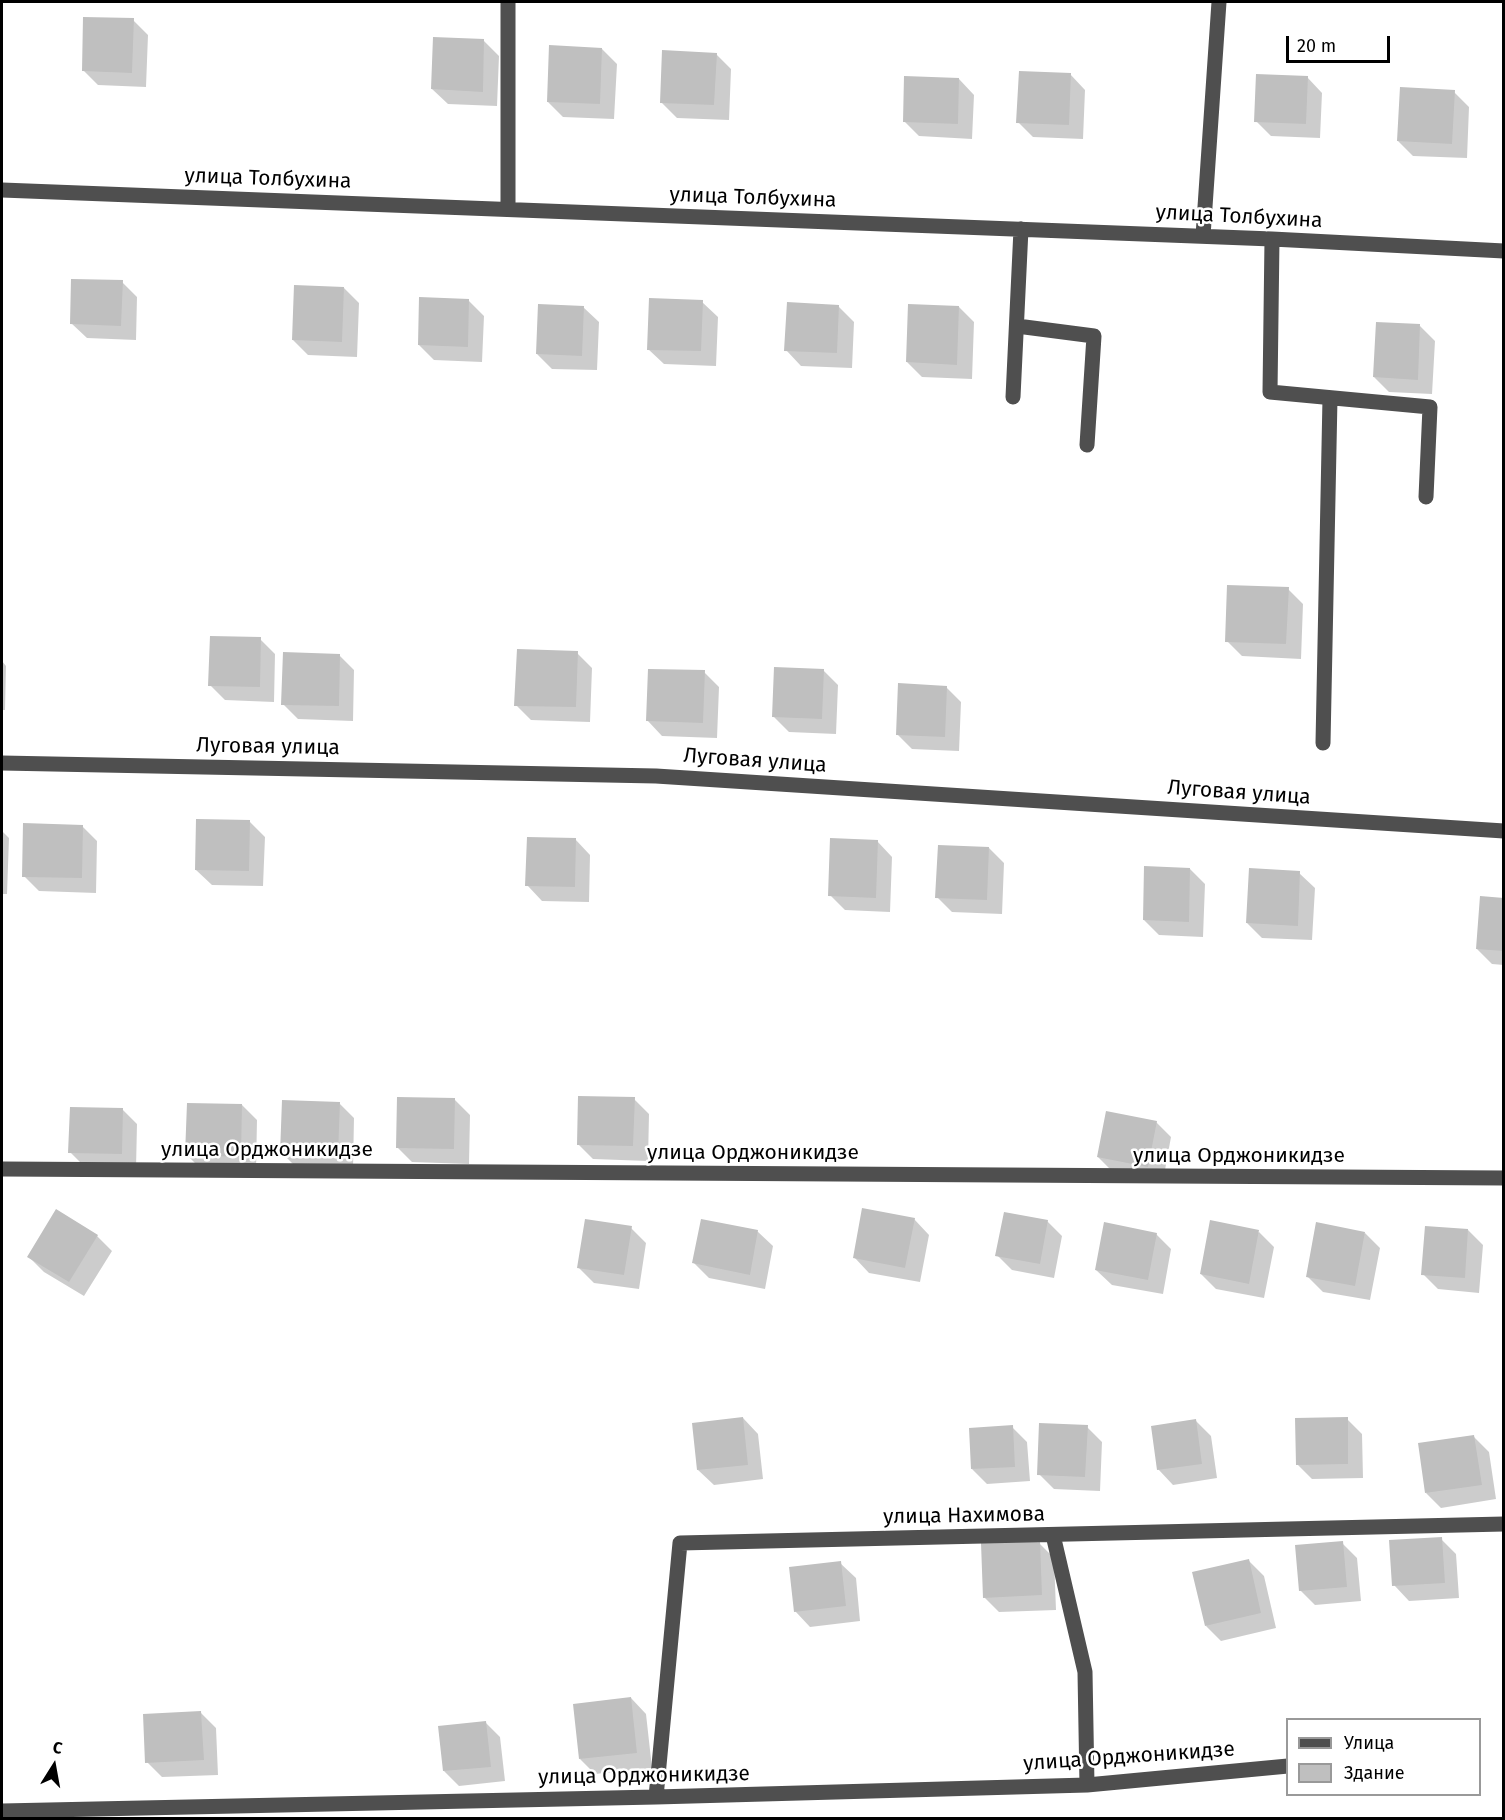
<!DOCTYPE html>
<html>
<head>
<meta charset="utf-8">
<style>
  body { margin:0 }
  #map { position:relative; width:1505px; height:1820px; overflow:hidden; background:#fff; font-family:"Fira Sans",sans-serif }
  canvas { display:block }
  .frame { position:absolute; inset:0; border:3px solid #000; pointer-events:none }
  .legend { position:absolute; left:1286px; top:1718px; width:195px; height:78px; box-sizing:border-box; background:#fff; border:2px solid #999; margin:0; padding:8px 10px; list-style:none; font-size:18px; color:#000 }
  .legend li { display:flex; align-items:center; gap:12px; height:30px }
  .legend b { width:30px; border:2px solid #999 }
  .north { position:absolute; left:24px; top:1736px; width:60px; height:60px; -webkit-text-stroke:4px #fff; paint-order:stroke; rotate:11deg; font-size:16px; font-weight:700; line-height:24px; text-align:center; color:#000 }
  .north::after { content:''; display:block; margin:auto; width:21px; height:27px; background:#000; clip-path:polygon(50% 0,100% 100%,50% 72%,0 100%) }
  .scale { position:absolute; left:1286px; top:36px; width:104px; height:27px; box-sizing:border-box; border:3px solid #000; border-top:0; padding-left:8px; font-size:18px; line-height:21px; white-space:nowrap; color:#000; -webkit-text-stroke:4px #fff; paint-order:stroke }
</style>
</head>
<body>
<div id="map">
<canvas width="1505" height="1820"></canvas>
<div class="frame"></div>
<ul class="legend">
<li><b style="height:8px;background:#4f4f4f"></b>Улица</li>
<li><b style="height:16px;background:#bfbfbf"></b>Здание</li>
</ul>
<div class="north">С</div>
<div class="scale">20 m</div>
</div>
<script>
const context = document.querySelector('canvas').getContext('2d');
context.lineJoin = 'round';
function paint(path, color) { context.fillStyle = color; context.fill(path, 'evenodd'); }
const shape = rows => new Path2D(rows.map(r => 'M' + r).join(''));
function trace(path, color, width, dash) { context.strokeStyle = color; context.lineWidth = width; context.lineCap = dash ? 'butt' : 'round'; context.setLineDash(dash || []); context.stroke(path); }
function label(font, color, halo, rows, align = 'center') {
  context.font = font + ' "Fira Sans",sans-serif'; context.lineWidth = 5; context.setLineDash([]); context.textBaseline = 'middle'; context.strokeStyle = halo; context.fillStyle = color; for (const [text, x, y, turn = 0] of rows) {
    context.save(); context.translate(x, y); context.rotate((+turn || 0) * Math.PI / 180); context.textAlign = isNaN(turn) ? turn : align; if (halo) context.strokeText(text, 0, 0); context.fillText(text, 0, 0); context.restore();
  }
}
paint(shape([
  [133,20,148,35,146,87,98,85,83,70],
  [484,41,499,56,497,106,448,104,432,89],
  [602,49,617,64,614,119,563,117,548,102],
  [716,54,731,69,729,120,677,118,662,103],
  [1070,74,1085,90,1083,139,1033,137,1018,122],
  [1307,77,1322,93,1320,138,1271,136,1256,121],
  [959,79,974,95,972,139,919,136,904,121],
  [1454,92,1469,107,1467,158,1413,156,1398,141],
  [122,282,137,297,136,340,87,338,71,323],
  [344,288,359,303,357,357,308,355,293,340],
  [469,301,484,316,482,362,434,360,419,345],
  [702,302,718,317,716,366,664,364,648,349],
  [838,306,854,322,852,368,801,366,786,350],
  [583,307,599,322,597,370,552,369,537,354],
  [959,307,974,322,972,379,922,377,907,362],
  [1420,326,1435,341,1432,394,1389,392,1374,377],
  [1288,589,1303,604,1301,659,1242,656,1227,641],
  [260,639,275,654,274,702,225,700,210,685],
  [577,653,592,668,590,722,531,720,516,705],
  [339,655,354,670,353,721,298,719,283,704],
  [2,661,6,666,5,710,2,710],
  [823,670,838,685,836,734,789,732,774,717],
  [704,672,719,687,717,738,662,736,647,720],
  [946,687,961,702,959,751,912,749,897,734],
  [250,822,265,837,263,886,212,885,196,870],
  [82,826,97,841,96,893,39,891,24,876],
  [2,831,9,838,7,894,2,894],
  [575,839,590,855,589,902,542,901,527,885],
  [877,841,892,857,890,912,845,910,830,895],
  [989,848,1004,863,1002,914,952,912,937,897],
  [1190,869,1205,884,1203,937,1159,935,1144,920],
  [1299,873,1315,888,1312,940,1262,938,1247,923],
  [1504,900,1504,965,1492,964,1477,949],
  [634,1099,649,1114,648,1161,593,1159,578,1144],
  [455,1100,470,1115,469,1164,412,1162,397,1147],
  [339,1103,354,1118,353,1169,297,1168,282,1153],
  [242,1105,257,1120,256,1171,202,1170,187,1155],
  [122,1109,137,1124,136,1169,85,1167,70,1152],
  [1156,1122,1171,1137,1163,1181,1113,1172,1098,1157],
  [914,1219,929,1235,920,1282,869,1273,854,1257],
  [1047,1221,1062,1236,1054,1278,1012,1270,997,1255],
  [631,1228,646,1243,639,1289,594,1283,579,1268],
  [1468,1230,1483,1245,1479,1293,1438,1289,1423,1274],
  [757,1231,773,1246,765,1289,709,1278,694,1263],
  [1259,1232,1274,1247,1264,1298,1216,1289,1201,1274],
  [1365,1233,1380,1248,1370,1300,1323,1292,1308,1277],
  [1156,1234,1171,1249,1163,1294,1112,1285,1096,1270],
  [97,1236,112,1251,84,1296,44,1272,29,1257],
  [743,1418,758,1434,763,1479,714,1485,698,1470],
  [1347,1419,1362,1434,1363,1478,1312,1479,1297,1464],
  [1196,1421,1211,1436,1217,1478,1173,1485,1158,1469],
  [1012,1427,1027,1442,1030,1481,987,1484,972,1469],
  [1087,1427,1102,1442,1100,1491,1054,1489,1039,1474],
  [1474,1437,1489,1452,1496,1499,1441,1508,1426,1493],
  [1441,1539,1456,1554,1459,1598,1409,1601,1394,1585],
  [1039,1543,1054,1558,1056,1610,999,1612,984,1597],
  [1342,1543,1357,1558,1361,1601,1315,1605,1300,1590],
  [1249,1561,1264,1576,1276,1628,1221,1641,1206,1626],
  [840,1563,856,1578,860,1621,810,1627,795,1611],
  [631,1698,646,1714,652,1768,595,1774,580,1759],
  [201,1713,216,1728,218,1775,162,1777,147,1762],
  [485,1722,500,1737,505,1781,459,1786,444,1771]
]), '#0003');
paint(shape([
  [83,17,134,18,132,73,82,71],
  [433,37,484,39,483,92,431,89],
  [549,45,602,48,600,104,547,102],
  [662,50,717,53,714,105,660,103],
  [1019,71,1071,73,1069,125,1016,123],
  [1256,74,1308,76,1306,124,1254,122],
  [904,76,959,78,958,124,903,122],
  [1400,87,1455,90,1452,144,1397,141],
  [71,279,123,280,121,326,70,324],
  [294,285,344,287,342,342,292,340],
  [419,297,469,299,468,347,418,345],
  [649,298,703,300,701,351,647,350],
  [787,302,839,305,837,353,784,351],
  [538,304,584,306,582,356,536,354],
  [908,304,959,306,957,365,906,362],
  [1376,322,1420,324,1418,380,1373,377],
  [1227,585,1289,587,1286,644,1225,642],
  [210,636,261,637,260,687,208,686],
  [517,649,578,651,576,707,514,706],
  [283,652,340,654,339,706,281,705],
  [774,667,824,669,822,719,772,717],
  [648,669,705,670,703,723,646,721],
  [898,683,947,686,945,737,896,735],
  [196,819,250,820,249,871,195,870],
  [23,823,83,825,82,878,22,877],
  [527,837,576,838,575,887,525,886],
  [830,838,878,840,876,898,828,896],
  [938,845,989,847,987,900,935,898],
  [1144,866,1190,868,1189,922,1143,920],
  [1249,868,1300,871,1298,926,1246,923],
  [1480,896,1504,898,1504,951,1476,949],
  [578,1096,635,1097,633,1146,577,1145],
  [397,1097,455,1098,454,1149,396,1148],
  [282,1100,340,1102,338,1155,280,1154],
  [187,1103,242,1104,241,1157,185,1155],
  [70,1107,123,1108,122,1154,68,1153],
  [1106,1111,1157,1121,1148,1167,1097,1157],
  [862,1208,915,1218,905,1268,853,1258],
  [56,1209,98,1235,69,1282,27,1257],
  [1004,1212,1048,1220,1040,1264,995,1256],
  [585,1219,632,1226,624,1275,577,1268],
  [701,1219,758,1230,750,1275,692,1263],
  [1210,1220,1259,1230,1249,1284,1200,1274],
  [1104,1222,1157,1233,1148,1280,1095,1270],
  [1316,1222,1365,1232,1355,1286,1306,1277],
  [1425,1226,1468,1229,1465,1278,1421,1275],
  [743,1417,748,1465,697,1470,692,1423],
  [1348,1417,1348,1464,1296,1465,1295,1418],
  [1196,1419,1202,1464,1157,1470,1151,1426],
  [1039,1423,1088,1425,1085,1477,1037,1475],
  [1013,1425,1015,1467,971,1469,969,1428],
  [1474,1435,1482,1485,1425,1493,1418,1443],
  [1442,1537,1445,1583,1392,1586,1389,1540],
  [1040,1541,1042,1595,983,1598,981,1543],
  [1343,1541,1347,1587,1299,1591,1295,1545],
  [1249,1559,1261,1613,1205,1626,1192,1572],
  [841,1561,846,1606,794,1612,789,1567],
  [631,1697,637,1753,579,1759,573,1704],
  [201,1711,204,1760,145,1763,143,1714],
  [486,1721,491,1767,443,1771,438,1726]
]), '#bfbfbf');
trace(shape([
  [2,190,1272,239,1504,251],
  [508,209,508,2],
  [1203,236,1219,2],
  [1272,239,1270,392,1430,407,1426,497],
  [1017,326,1094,336,1087,445],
  [1013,397,1021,229],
  [1323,743,1330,398],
  [2,763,656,776,1504,831],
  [2,1169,1504,1178],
  [1053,1535,1085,1672,1087,1785],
  [656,1797,680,1543,1504,1524],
  [2,1811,656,1797,1087,1785,1288,1766]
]), '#4f4f4f', 15);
label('21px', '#000', '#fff', [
  ["улица Толбухина",268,179,2],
  ["улица Толбухина",753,198,2],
  ["улица Толбухина",1239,217,3],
  ["Луговая улица",268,747,1],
  ["Луговая улица",755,761,4],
  ["Луговая улица",1239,793,4],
  ["улица Орджоникидзе",267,1150],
  ["улица Орджоникидзе",753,1153],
  ["улица Орджоникидзе",1239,1156],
  ["улица Нахимова",964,1516,-1],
  ["улица Орджоникидзе",1129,1757,-4],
  ["улица Орджоникидзе",644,1776,-1]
]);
</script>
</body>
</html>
